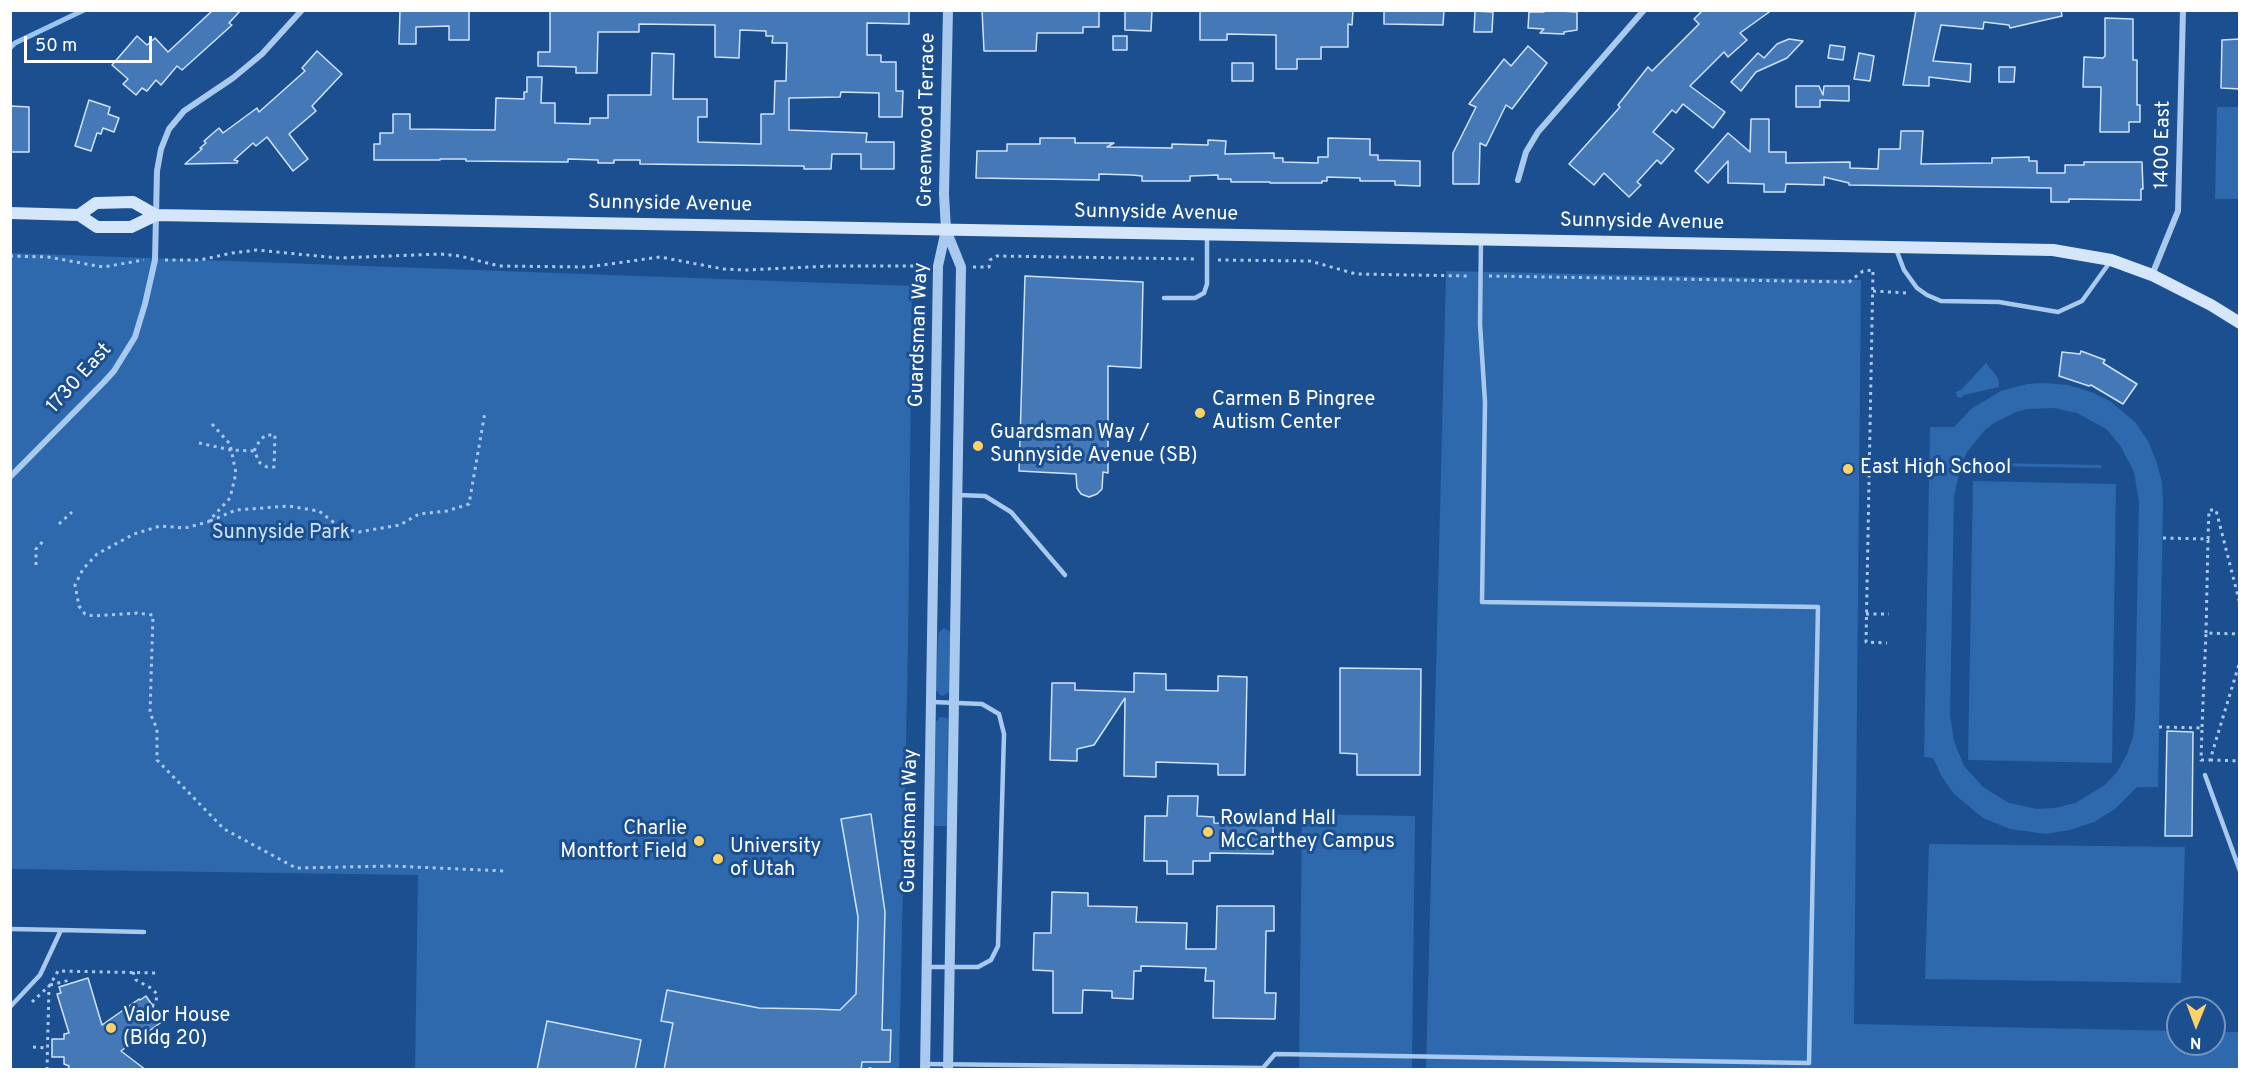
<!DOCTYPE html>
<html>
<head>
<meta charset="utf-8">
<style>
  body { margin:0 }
  #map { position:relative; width:2250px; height:1080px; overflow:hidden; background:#1b4f8f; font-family:Overpass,sans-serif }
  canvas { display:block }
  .frame { position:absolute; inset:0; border:12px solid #fff; pointer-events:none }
  .north { position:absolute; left:2166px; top:996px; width:60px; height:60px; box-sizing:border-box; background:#1b4f8f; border:2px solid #7695bc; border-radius:50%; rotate:181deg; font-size:16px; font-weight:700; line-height:24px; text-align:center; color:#fff }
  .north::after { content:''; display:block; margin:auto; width:21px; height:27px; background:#ffd166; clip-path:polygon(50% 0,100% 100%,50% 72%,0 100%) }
  .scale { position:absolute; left:24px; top:36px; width:128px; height:27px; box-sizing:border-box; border:3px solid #fff; border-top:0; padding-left:8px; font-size:18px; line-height:21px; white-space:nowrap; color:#fff; -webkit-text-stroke:4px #1b4f8f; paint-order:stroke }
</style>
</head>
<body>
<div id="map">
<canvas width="2250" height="1080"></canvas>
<div class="frame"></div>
<div class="north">N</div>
<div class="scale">50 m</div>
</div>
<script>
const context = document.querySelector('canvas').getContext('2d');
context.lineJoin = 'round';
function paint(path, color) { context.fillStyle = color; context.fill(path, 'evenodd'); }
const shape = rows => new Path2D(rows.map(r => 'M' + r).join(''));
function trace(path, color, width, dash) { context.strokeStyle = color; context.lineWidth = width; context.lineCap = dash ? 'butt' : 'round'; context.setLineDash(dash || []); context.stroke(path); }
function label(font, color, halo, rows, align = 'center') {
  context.font = font + ' Overpass,sans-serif'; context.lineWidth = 6; context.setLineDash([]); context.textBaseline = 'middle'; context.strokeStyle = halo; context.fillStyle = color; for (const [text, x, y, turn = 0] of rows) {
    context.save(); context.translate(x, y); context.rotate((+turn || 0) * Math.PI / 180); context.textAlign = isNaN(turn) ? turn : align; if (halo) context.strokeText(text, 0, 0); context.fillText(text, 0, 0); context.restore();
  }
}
paint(shape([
  [2217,107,2239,107,2239,199,2215,199],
  [11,253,912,286,908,647,899,1069,415,1069,418,875,11,869],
  [1446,271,1861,280,1854,1024,2178,1031,2178,1044,2214,1044,2214,1032,2239,1032,2239,1069,1426,1070],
  [1986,363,1998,378,1999,387,1964,395,1961,398,1957,397,1956,392,1961,390],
  [2045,383,2068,385,2091,392,2110,401,2136,423,2148,441,2157,463,2162,483,2163,502,2158,787,2137,787,2115,809,2094,822,2070,830,2046,834,2010,829,1983,818,1954,794,1942,777,1933,758,1924,757,1930,427,1954,427,1971,409,2001,391,2027,384],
  [2054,408,2077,413,2106,429,2120,445,2134,472,2139,502,2135,718,2133,737,2127,754,2117,772,2105,785,2075,803,2055,808,2037,809,2009,803,1983,787,1964,766,1954,741,1950,715,1954,497,1961,464,1967,452,1984,431,1994,423,2016,412,2028,409],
  [1990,463,2101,465,2101,468,1990,466],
  [1973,481,2116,484,2112,763,1968,760],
  [944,628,950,632,949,692,943,696,940,695,936,690,938,633],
  [940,717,947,718,948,721,947,826,934,826,936,722],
  [1302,814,1415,816,1412,1069,1299,1070],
  [1929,844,2185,847,2181,983,1925,979]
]), '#2e69ad');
trace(shape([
  [10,48,15,43,84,10]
]), '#9cc4f0', 5);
const building = shape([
  [213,10,241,10,229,23,232,25,211,44,182,70,177,66,161,85,156,80,147,91,142,88,136,95,123,84,128,79,112,65,137,36,147,45,155,38,168,52,213,10],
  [400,10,469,10,469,40,449,40,449,26,416,27,416,44,399,44,400,10],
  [550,10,909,10,909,24,867,23,867,55,881,55,881,62,896,62,896,91,903,91,902,117,879,117,879,93,841,92,840,97,789,98,789,130,867,133,866,142,894,142,894,169,861,169,861,154,832,154,831,169,804,169,804,166,640,164,640,160,614,160,614,163,598,163,598,160,568,159,568,162,466,161,466,159,440,159,440,160,374,160,374,144,380,144,380,133,393,133,393,114,410,114,410,129,495,130,496,98,524,99,524,92,527,92,527,77,542,77,541,103,555,103,555,123,590,124,590,118,608,118,608,95,651,95,652,53,674,54,673,99,707,99,707,117,698,117,698,142,761,144,761,114,774,114,775,81,786,81,787,43,772,43,773,36,766,36,766,31,740,30,739,58,715,57,715,25,639,24,639,32,598,32,597,73,576,73,576,67,538,66,538,52,550,52,550,10],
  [982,10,1099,10,1099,27,1083,27,1083,33,1037,33,1036,51,984,51,982,10],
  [1125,10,1152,10,1151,31,1125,30,1125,10],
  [1200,10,1353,10,1352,25,1348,24,1348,47,1321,47,1321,59,1297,59,1297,69,1276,69,1276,35,1227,34,1227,40,1200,40,1200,10],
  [1384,10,1444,10,1443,25,1384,24,1384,10],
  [1544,10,1577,12,1577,30,1564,32,1564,34,1540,33,1544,29,1528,28,1529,12,1544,12,1544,10],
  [1703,10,1772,10,1740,33,1747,40,1728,57,1724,52,1690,86,1725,112,1713,128,1683,104,1676,113,1672,110,1653,132,1674,149,1661,164,1657,160,1637,182,1641,185,1629,197,1604,173,1594,185,1569,164,1620,107,1618,105,1648,67,1652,71,1699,24,1694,19,1703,10],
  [1916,10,2061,10,2062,16,2010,28,2009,25,1984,22,1983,29,1941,25,1933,61,1971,64,1970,82,1929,77,1929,86,1903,85,1916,10],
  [1475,11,1493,12,1492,32,1474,32,1475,11],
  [2105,18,2133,19,2133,60,2137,60,2137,105,2140,105,2140,122,2129,122,2129,132,2100,132,2101,87,2083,87,2084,57,2103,58,2105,56,2105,18],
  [1113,36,1127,36,1127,50,1113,50,1113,36],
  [1789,39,1803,41,1787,58,1756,72,1741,91,1731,82,1758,53,1764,58,1777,44,1789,39],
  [2240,39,2240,89,2221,88,2222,40,2240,39],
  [1830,45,1845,47,1843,60,1828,58,1830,45],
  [1528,46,1547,63,1512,109,1506,105,1486,146,1480,143,1479,184,1453,184,1453,153,1476,107,1469,104,1504,59,1511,66,1528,46],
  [317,51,342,74,312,106,316,111,289,134,308,159,293,171,267,137,256,146,253,143,234,160,238,161,237,163,185,164,202,149,200,148,206,143,204,141,219,128,223,133,257,108,259,112,305,71,302,68,317,51],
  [1859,53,1874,56,1870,81,1854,79,1859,53],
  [1232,63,1253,63,1253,81,1232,81,1232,63],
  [1999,67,2015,67,2014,82,1999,82,1999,67],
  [1796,86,1819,86,1823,95,1824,86,1849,86,1849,101,1820,100,1820,107,1796,107,1796,86],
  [89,100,110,107,108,114,119,118,114,132,103,128,101,134,97,133,91,151,75,146,89,100],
  [10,106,29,107,29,152,10,152,10,106],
  [1751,119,1769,119,1769,152,1786,152,1786,163,1850,162,1850,168,1878,169,1879,149,1900,149,1901,131,1923,131,1921,164,1992,163,1992,158,2029,157,2029,161,2037,161,2037,173,2065,173,2065,165,2084,165,2084,162,2142,162,2143,189,2141,189,2141,200,2069,199,2069,202,2051,202,2051,188,1849,185,1849,183,1824,177,1824,185,1786,184,1785,192,1764,192,1764,184,1728,183,1728,161,1708,183,1695,171,1728,133,1750,152,1751,119],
  [1040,138,1075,138,1075,143,1114,143,1107,147,1172,148,1172,144,1208,145,1208,140,1226,141,1225,154,1274,153,1274,158,1283,158,1283,162,1318,163,1318,157,1328,157,1328,138,1370,139,1370,155,1378,155,1378,160,1420,161,1420,186,1395,185,1395,181,1360,181,1360,178,1327,177,1327,181,1322,181,1322,183,1270,183,1270,182,1231,182,1231,179,1218,179,1218,175,1190,176,1190,181,1142,181,1142,176,1132,175,1099,174,1099,180,976,178,977,151,1007,151,1007,144,1040,144,1040,138],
  [1025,276,1143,282,1141,368,1108,366,1108,473,1103,472,1102,489,1097,494,1089,497,1081,494,1077,488,1076,474,1019,471,1025,276],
  [2081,351,2105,360,2103,363,2137,384,2123,404,2091,385,2089,386,2059,376,2062,352,2080,354,2081,351],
  [1340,668,1421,669,1420,775,1357,775,1357,754,1340,753,1340,668],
  [1134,673,1166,674,1166,690,1218,691,1218,676,1247,677,1245,775,1218,775,1218,764,1156,762,1156,777,1124,776,1125,698,1094,745,1077,749,1077,761,1050,760,1052,683,1075,683,1075,690,1134,692,1134,673],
  [2167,731,2193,732,2192,836,2165,836,2167,731],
  [1168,796,1198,796,1197,816,1214,817,1214,823,1273,824,1273,854,1210,853,1210,861,1193,861,1193,874,1167,874,1167,861,1144,861,1145,816,1167,816,1168,796],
  [871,814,885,912,882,1030,891,1030,890,1062,862,1062,861,1070,664,1070,673,1023,661,1021,667,990,759,1008,815,1009,840,1010,856,994,858,917,841,819,871,814],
  [1052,892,1088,893,1088,906,1137,907,1136,922,1187,923,1186,949,1216,949,1217,906,1274,906,1274,931,1266,931,1265,993,1276,993,1275,1019,1213,1018,1214,981,1205,981,1206,968,1141,966,1141,971,1134,971,1133,999,1112,998,1112,991,1083,990,1082,1013,1053,1013,1053,971,1033,970,1034,933,1051,933,1052,892],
  [88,978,102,1025,139,999,140,1000,146,996,163,1021,121,1051,146,1070,68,1070,69,1066,64,1064,64,1057,52,1057,52,1039,64,1039,64,1034,69,1033,57,994,61,993,59,987,88,978],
  [547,1021,641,1040,635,1070,537,1070,547,1021]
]);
paint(building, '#4478b7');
trace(building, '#cfe3fa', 1.5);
trace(shape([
  [10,256,48,257,103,267,144,260],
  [165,260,200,260,232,253,257,250,338,258,440,254,460,256,499,266,588,267,660,257,723,269,746,270,831,266,925,266],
  [1218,260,1310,261,1356,274,1470,276],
  [973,267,989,267,990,260,997,256,1196,259],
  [1489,276,1849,282,1863,271,1873,270,1866,642,1887,643],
  [1873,291,1907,293],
  [212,424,230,444,236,473,230,498,208,522,185,528,160,526,134,534,97,554,83,569,75,585,79,606,85,614,93,616,137,613,153,615,150,713,157,729,157,760,224,829,296,868,392,866,505,871],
  [199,443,231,450,254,451,260,463,267,467,274,467,275,435,266,435,260,440,254,451],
  [210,521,236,510,288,506,319,511,341,528,359,532,400,525,419,514,447,511,469,504,485,412],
  [59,524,72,512],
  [2163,538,2208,539,2209,510,2216,510,2240,604],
  [36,565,36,549,45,539],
  [1866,614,1889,614],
  [2206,633,2208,539],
  [2159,727,2202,728,2201,760,2210,760,2240,661],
  [2202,727,2206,633,2240,634],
  [2210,760,2240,761],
  [133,972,136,980,151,988,157,994,156,1002,153,1005],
  [50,985,70,980,70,982],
  [32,1002,50,985,58,971,156,973],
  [33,1047,48,1048],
  [47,1070,49,986],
  [870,1070,870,1062]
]), '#a9c9ee', 3, [3, 4.5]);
trace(shape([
  [1896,249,1904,270,1917,288,1927,295,1941,301,1999,302,2058,312,2082,301,2110,262],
  [1164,298,1195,298,1204,293,1207,284,1207,236],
  [958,495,985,496,1011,512,1065,575],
  [2205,775,2240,871],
  [10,929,61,930],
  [926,967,978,967,991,960,998,946,1004,734,999,714,982,704,932,702],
  [10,1007,40,975,61,930,144,932],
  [925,1064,1263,1068,1275,1054,1809,1063,1818,607,1482,602,1485,402,1480,324,1481,239]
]), '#a9c9ee', 4.5);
trace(shape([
  [1518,180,1526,152,1538,132,1644,10],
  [2152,275,2178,211,2183,10],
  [10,477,104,382,114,371,135,337,145,304,155,260,157,171,161,149,169,129,184,111,233,78,262,54,302,10]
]), '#a9c9ee', 6);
trace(shape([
  [946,230,961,267,948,1070],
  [925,1070,938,266,946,230,944,194,948,10]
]), '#a9c9ee', 10);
trace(shape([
  [10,213,79,215,97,227,131,227,156,215,2053,250,2111,260,2152,275,2211,305,2240,323],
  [79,215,96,203,133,202,156,215]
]), '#d6e6fa', 12);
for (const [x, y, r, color] of [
  [1200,413,6,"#ffd166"],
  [978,446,6,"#ffd166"],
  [1848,469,6,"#ffd166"],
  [1208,832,6,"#ffd166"],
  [699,841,6,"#ffd166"],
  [718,859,6,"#ffd166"],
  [111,1028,6,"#ffd166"]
]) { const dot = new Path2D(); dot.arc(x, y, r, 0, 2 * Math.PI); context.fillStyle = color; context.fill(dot); trace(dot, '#1b4f8f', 2); }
label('20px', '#fff', '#1b4f8f', [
  ["Greenwood Terrace",928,120,-89],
  ["1400 East",2164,145,-89],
  ["Sunnyside Avenue",670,205,1],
  ["Sunnyside Avenue",1156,214,1],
  ["Sunnyside Avenue",1642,223,1],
  ["Guardsman Way",920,335,-88],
  ["1730 East",80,379,-48],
  ["Guardsman Way",911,821,-89]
]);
label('20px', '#fff', '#1b4f8f', [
  ["Carmen B Pingree",1212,401],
  ["Autism Center",1212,424],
  ["Guardsman Way /",990,434],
  ["Sunnyside Avenue (SB)",990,457],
  ["East High School",1860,469],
  ["Rowland Hall",1220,820],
  ["McCarthey Campus",1220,843],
  ["Charlie",687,830,"right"],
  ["Montfort Field",687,853,"right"],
  ["University",730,848],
  ["of Utah",730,871],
  ["Valor House",123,1017],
  ["(Bldg 20)",123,1040]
], 'left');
label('20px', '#cfe3fa', '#1b4f8f', [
  ["Sunnyside Park",281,534]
]);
</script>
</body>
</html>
